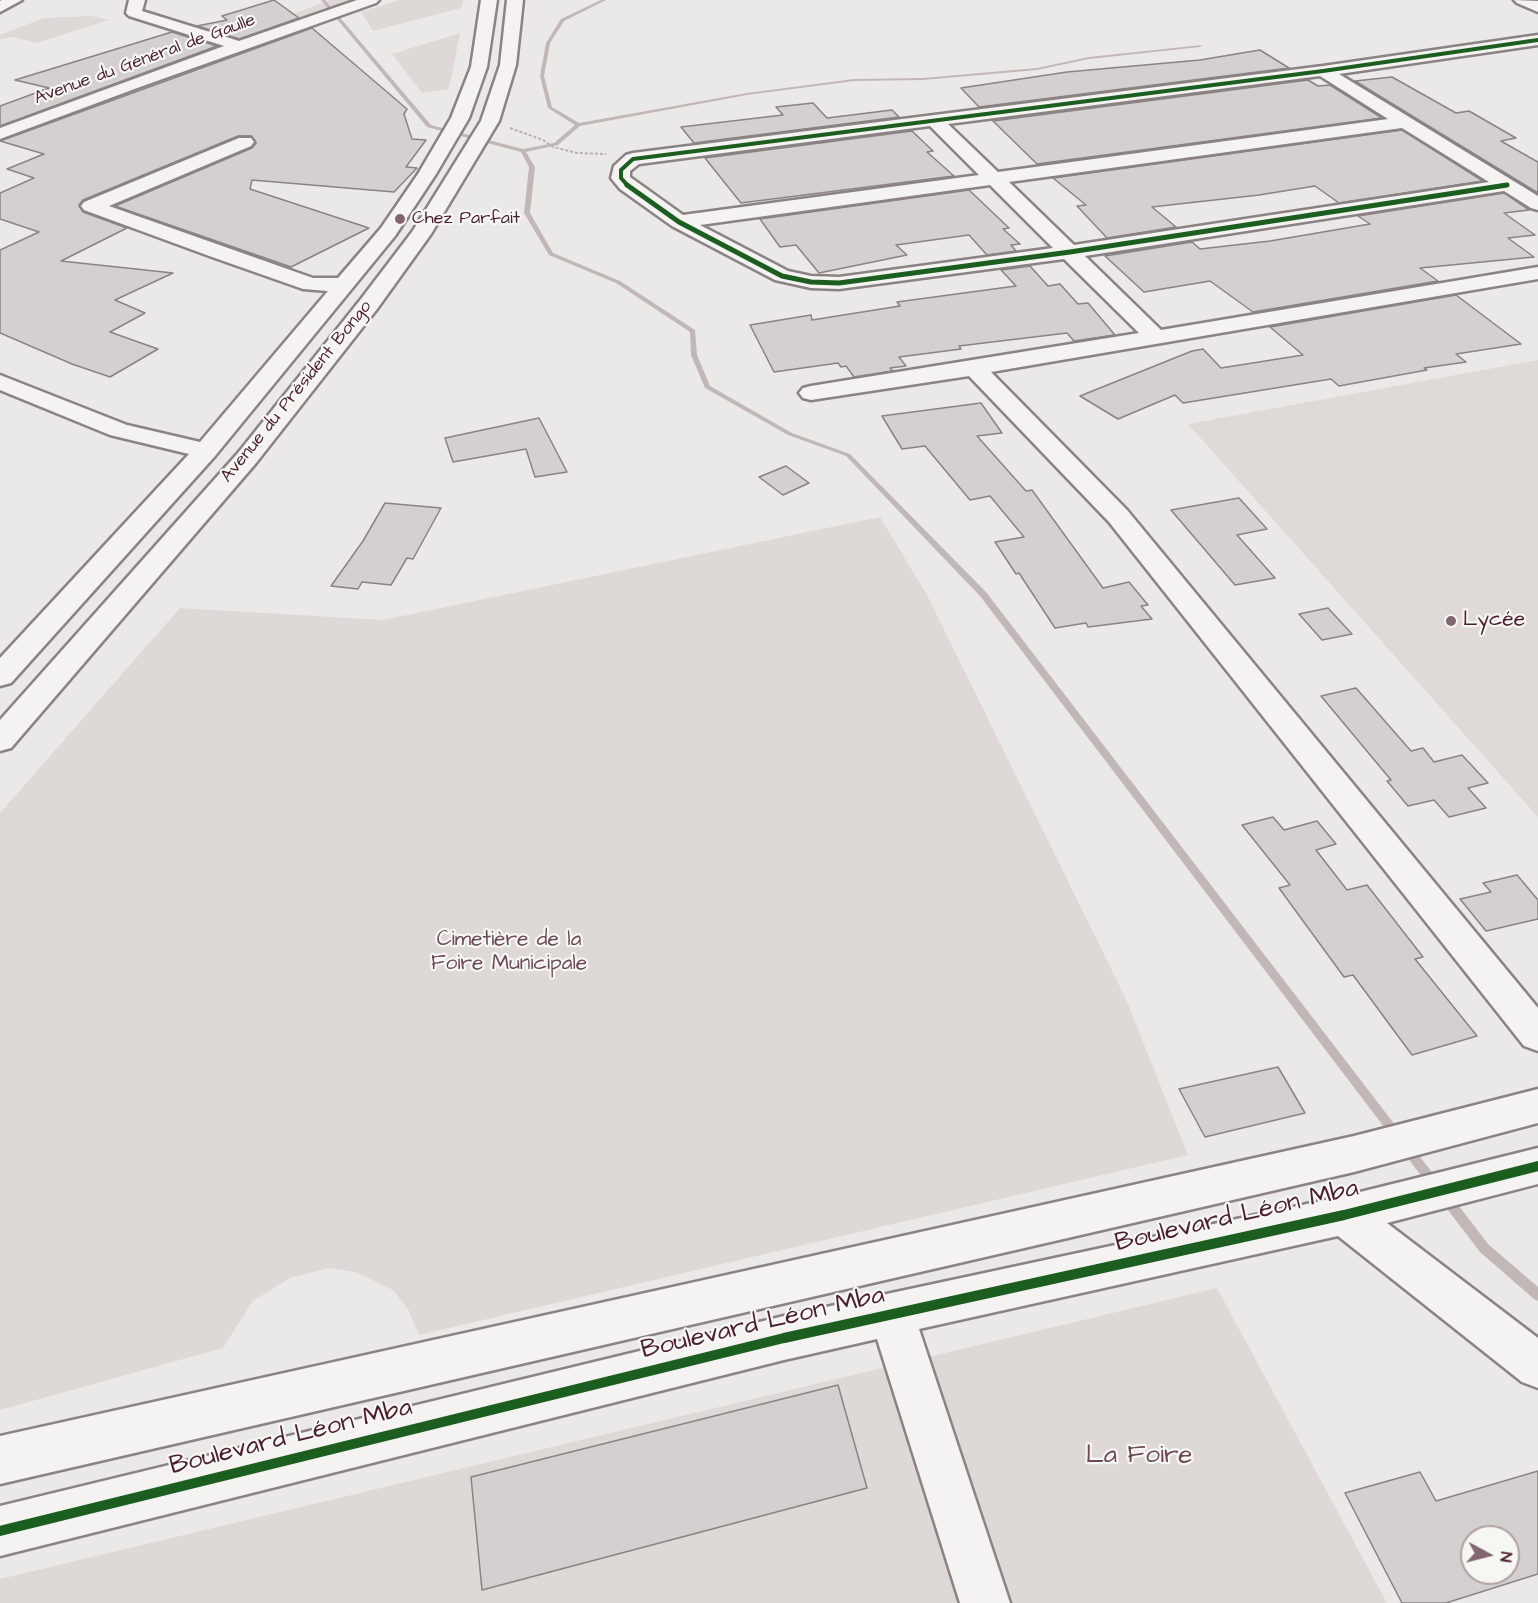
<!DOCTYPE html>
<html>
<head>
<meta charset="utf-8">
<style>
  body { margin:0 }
  #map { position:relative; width:1538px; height:1603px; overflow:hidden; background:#ebe9e7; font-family:"Architects Daughter",sans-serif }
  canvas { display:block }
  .north { position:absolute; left:1460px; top:1525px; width:60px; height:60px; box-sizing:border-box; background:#f6f6f2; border:2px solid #b1a0a2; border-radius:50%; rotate:97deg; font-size:16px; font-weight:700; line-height:24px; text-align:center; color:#4a1f2b }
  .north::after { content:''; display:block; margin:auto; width:21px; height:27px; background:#82666d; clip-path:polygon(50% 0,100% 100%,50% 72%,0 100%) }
</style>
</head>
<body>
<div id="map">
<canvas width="1538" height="1603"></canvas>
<div class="north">N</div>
</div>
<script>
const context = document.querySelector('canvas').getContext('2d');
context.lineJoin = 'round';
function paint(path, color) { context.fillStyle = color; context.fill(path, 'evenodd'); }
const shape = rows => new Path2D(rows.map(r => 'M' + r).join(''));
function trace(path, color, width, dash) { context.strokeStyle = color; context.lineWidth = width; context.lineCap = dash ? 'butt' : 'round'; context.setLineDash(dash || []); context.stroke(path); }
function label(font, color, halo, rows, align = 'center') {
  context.font = font + ' "Architects Daughter",sans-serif'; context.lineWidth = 4.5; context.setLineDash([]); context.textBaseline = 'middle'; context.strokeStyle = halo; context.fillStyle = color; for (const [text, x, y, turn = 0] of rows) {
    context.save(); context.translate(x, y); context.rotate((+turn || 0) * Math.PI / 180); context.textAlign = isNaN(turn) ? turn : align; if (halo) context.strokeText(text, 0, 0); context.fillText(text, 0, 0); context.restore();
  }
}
paint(shape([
  [1538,360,1538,817,1188,424]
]), '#dfd9d8');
paint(shape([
  [330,0,362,0,297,22,288,16],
  [399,0,463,0,461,8,373,31,361,12],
  [91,16,109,20,36,43,14,37,0,39,0,35,44,18],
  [460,33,449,89,422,93,392,54],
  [880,517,928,597,1126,999,1188,1155,419,1335,408,1309,393,1290,356,1272,329,1268,290,1278,253,1301,223,1348,0,1410,0,813,180,608,383,620],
  [1217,1288,1387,1603,0,1603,0,1579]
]), '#ded8d7');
paint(shape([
  [321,0,325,0,431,125,523,149,554,143,575,125,548,108,540,76,546,43,561,19,601,0,606,0,564,21,550,43,544,76,552,107,579,123,747,93,854,79,923,78,1037,68,1089,57,1202,45,1200,47,1089,59,1037,70,923,80,854,81,747,95,580,126,558,145,526,152,535,167,530,213,553,253,620,281,695,330,697,355,710,386,792,433,850,454,986,592,1402,1134,1404,1137,1402,1140,1398,1142,1394,1140,980,596,846,456,788,435,705,388,691,355,690,332,616,283,549,255,524,213,529,167,521,152,427,127,321,0],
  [1406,1142,1410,1144,1438,1180,1440,1184,1438,1188,1434,1189,1430,1188,1402,1150,1400,1147,1402,1144,1406,1142],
  [1445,1192,1449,1193,1488,1244,1538,1287,1538,1301,1534,1299,1480,1252,1441,1201,1439,1197,1441,1193,1445,1192]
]), '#c2b7b7');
const building = shape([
  [274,0,299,18,239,39,197,26,227,20,222,16,274,0],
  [312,28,407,109,404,114,412,139,426,140,406,167,417,168,394,192,252,180,250,189,369,228,291,267,115,206,252,148,256,143,251,136,238,136,83,200,79,205,83,212,127,228,61,261,173,273,115,300,145,313,110,332,158,349,110,377,72,364,0,333,0,250,39,232,0,219,0,193,34,178,7,169,44,154,0,141,312,28],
  [172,32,217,46,0,126,0,106,49,88,15,80,172,32],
  [1260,50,1289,68,979,107,961,88,1067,72,1200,60,1260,50],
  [1392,77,1456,113,1469,111,1516,138,1501,141,1538,162,1538,193,1355,81,1392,77],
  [1308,80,1318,86,1330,85,1382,118,1037,164,993,121,1308,80],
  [813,103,827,118,892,110,899,117,694,143,681,127,783,115,776,107,813,103],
  [1402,130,1483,181,1339,203,1315,186,1259,195,1152,207,1176,227,1107,238,1077,206,1086,205,1053,178,1402,130],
  [912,131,933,151,927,152,954,176,741,203,705,158,912,131],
  [969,190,1009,228,1003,229,1020,244,1011,245,1016,251,987,255,969,235,896,245,907,255,819,273,796,245,780,247,760,219,969,190],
  [1504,193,1529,210,1504,213,1535,235,1508,238,1534,257,1420,268,1438,281,1253,312,1210,281,1144,292,1105,256,1192,242,1200,249,1270,241,1370,224,1358,216,1504,193],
  [1030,266,1048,286,1060,284,1078,304,1088,303,1115,335,1074,341,1067,333,959,346,961,349,899,357,906,366,890,368,893,371,854,377,846,366,841,367,838,363,774,372,750,325,811,315,812,320,900,306,897,302,1016,286,1001,270,1030,266],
  [1456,295,1521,344,1456,354,1466,362,1424,368,1427,370,1339,386,1331,379,1183,403,1175,395,1118,419,1080,396,1192,351,1203,349,1221,368,1303,355,1270,327,1456,295],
  [981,403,1002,433,977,436,1026,491,1032,490,1103,588,1129,582,1148,605,1141,606,1152,619,1088,627,1086,623,1055,628,1019,573,1016,574,995,542,1024,537,990,496,970,500,925,446,902,449,882,416,981,403],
  [539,418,567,472,535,477,526,449,453,462,445,438,539,418],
  [786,466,809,483,783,495,759,477,786,466],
  [1239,498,1267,529,1237,535,1275,578,1235,585,1171,510,1239,498],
  [385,503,441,508,413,559,407,558,391,585,362,582,358,589,331,586,363,541,385,503],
  [1328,608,1352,634,1322,640,1299,614,1328,608],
  [1356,688,1411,751,1423,748,1434,762,1462,755,1488,783,1468,788,1486,808,1449,817,1434,800,1408,806,1387,781,1391,780,1321,696,1356,688],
  [1273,817,1284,830,1317,821,1336,844,1316,850,1347,890,1367,885,1423,957,1415,959,1477,1036,1412,1055,1353,975,1344,977,1279,888,1290,885,1242,825,1273,817],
  [1517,875,1538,900,1538,919,1486,931,1460,899,1491,892,1483,883,1517,875],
  [1278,1067,1305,1113,1205,1137,1179,1089,1278,1067],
  [838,1385,867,1488,482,1590,471,1477,838,1385],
  [1538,1471,1538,1574,1446,1603,1402,1603,1345,1493,1420,1472,1436,1501,1538,1471],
  [1472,1537,1508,1537,1508,1573,1472,1573,1472,1537]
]);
paint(building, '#d3d0cf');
trace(building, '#8b8283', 1.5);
const minor = shape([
  [2,0,22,0,0,12,0,1,2,0],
  [129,0,145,0,142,11,239,41,357,0,379,0,376,3,140,87,0,139,0,128,224,46,129,16,126,13,129,0],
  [481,0,497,0,487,67,469,118,436,174,395,236,215,456,11,683,0,686,0,658,189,454,110,435,0,390,0,375,127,425,200,442,328,291,303,289,212,257,84,210,81,206,84,202,239,138,251,138,254,142,251,146,109,206,313,278,338,278,381,228,418,174,451,118,471,67,481,0],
  [507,0,523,0,516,65,499,121,431,234,377,309,256,463,11,748,0,751,0,720,238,453,361,299,412,232,481,121,500,65,507,0],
  [1514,0,1538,1,1538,12,1517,3,1514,0],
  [1538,35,1538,45,1339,74,1538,196,1538,210,1531,208,1504,191,1085,256,1161,330,1538,267,1538,279,991,372,1127,510,1538,1008,1538,1051,1524,1046,1109,522,969,376,811,400,803,398,799,393,803,388,811,386,1139,333,1064,259,839,289,811,288,775,280,672,226,620,189,611,178,614,166,626,155,633,153,1323,66,1538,35],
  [1320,76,1388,119,998,172,948,124,1320,76],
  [930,126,979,175,683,215,630,177,630,171,639,164,930,126],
  [1402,128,1489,182,1074,245,1009,182,1402,128],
  [990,185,1053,248,839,277,811,276,788,271,700,225,990,185],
  [1538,1089,1538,1123,1354,1172,0,1484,0,1436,1354,1136,1538,1089],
  [1538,1148,1538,1184,1387,1223,1538,1338,1538,1388,1522,1382,1338,1236,919,1329,1010,1603,960,1603,877,1339,784,1360,0,1556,0,1506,784,1316,1344,1196,1538,1148]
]);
trace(minor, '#8b8283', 5);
trace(shape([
  [510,128,543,140,553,147,577,153,606,154]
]), '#b5b0b0', 2, [3, 2]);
paint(minor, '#f4f3f1');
trace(shape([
  [628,186,621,178,621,170,633,159,1323,71,1538,40],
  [1500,186,1507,185]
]), '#1b5e20', 4);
trace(shape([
  [627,185,679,222,782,276,811,282,839,283,1070,252,1507,185]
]), '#1b5e20', 5);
trace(shape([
  [0,1531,784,1338,1344,1215,1538,1166]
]), '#1b5e20', 10);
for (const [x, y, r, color] of [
  [400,219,6,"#82666d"],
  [1451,621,6,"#82666d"]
]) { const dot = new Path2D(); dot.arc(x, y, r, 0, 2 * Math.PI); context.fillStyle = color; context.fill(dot); trace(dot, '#f6f6f2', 2); }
label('18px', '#4a1f2b', '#f6f6f2', [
  ["Avenue du Général de Gaulle",145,60,-20],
  ["Avenue du Président Bongo",297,392,-51]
]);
label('18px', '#4a1f2b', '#f6f6f2', [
  ["Chez Parfait",412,219]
], 'left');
label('21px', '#4a1f2b', '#f6f6f2', [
  ["Lycée",1463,621]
], 'left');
label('21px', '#6c4a53', '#f6f6f2', [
  ["Cimetière de la",509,941],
  ["Foire Municipale",509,965]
]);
label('26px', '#4a1f2b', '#f6f6f2', [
  ["Boulevard Léon Mba",1237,1217,-13],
  ["Boulevard Léon Mba",763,1324,-13],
  ["Boulevard Léon Mba",291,1438,-14]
]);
label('26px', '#6c4a53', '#f6f6f2', [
  ["La Foire",1139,1457]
]);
</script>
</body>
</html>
